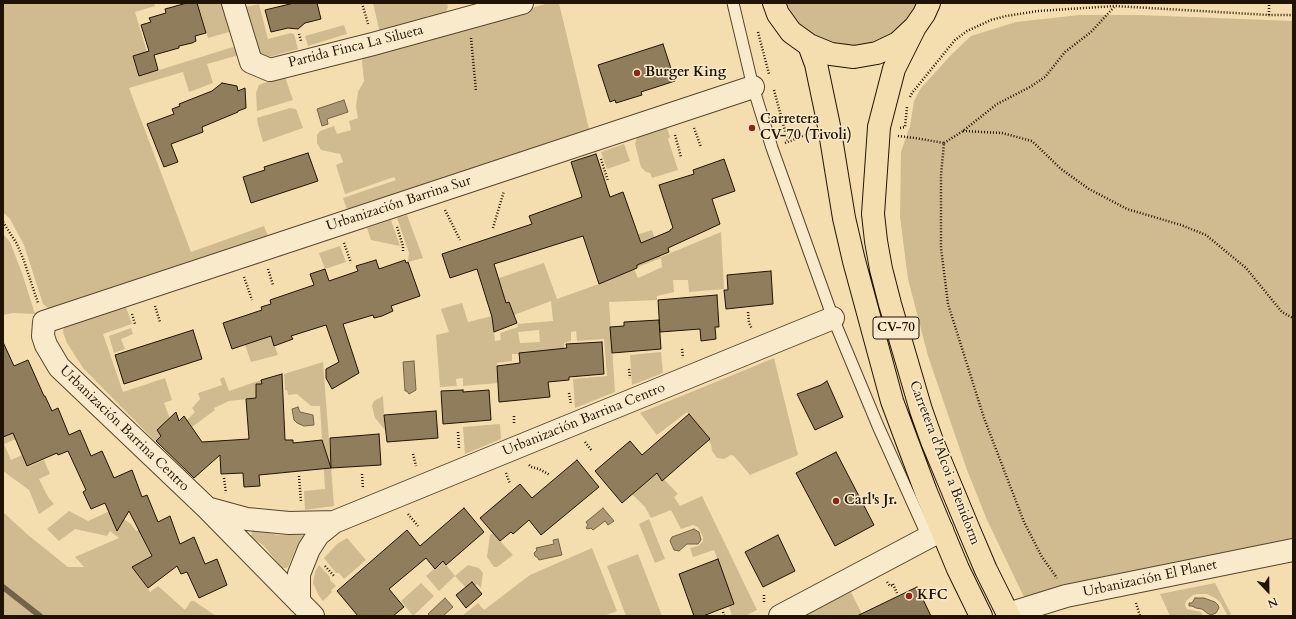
<!DOCTYPE html>
<html>
<head>
<meta charset="utf-8">
<style>
  body { margin:0 }
  #map { position:relative; width:1296px; height:619px; overflow:hidden; background:#f4deaf; font-family:Cardo,serif }
  canvas { display:block }
  .frame { position:absolute; inset:0; border:4px solid #211301; pointer-events:none }
  .north { position:absolute; left:1248px; top:571px; width:40px; height:40px; -webkit-text-stroke:3px #f8eacb; paint-order:stroke; rotate:158deg; font-size:11px; font-weight:700; line-height:16px; text-align:center; color:#211301 }
  .north::after { content:''; display:block; margin:auto; width:14px; height:18px; background:#211301; clip-path:polygon(50% 0,100% 100%,50% 72%,0 100%) }
</style>
</head>
<body>
<div id="map">
<canvas width="1296" height="619"></canvas>
<div class="frame"></div>
<div class="north">N</div>
</div>
<script>
const context = document.querySelector('canvas').getContext('2d');
context.lineJoin = 'round';
function paint(path, color) { context.fillStyle = color; context.fill(path, 'evenodd'); }
const shape = rows => new Path2D(rows.map(r => 'M' + r).join(''));
function trace(path, color, width, dash) { context.strokeStyle = color; context.lineWidth = width; context.lineCap = dash ? 'butt' : 'round'; context.setLineDash(dash || []); context.stroke(path); }
function label(font, color, halo, rows, align = 'center') {
  context.font = font + ' Cardo,serif'; context.lineWidth = 3; context.setLineDash([]); context.textBaseline = 'middle'; context.strokeStyle = halo; context.fillStyle = color; for (const [text, x, y, turn = 0] of rows) {
    context.save(); context.translate(x, y); context.rotate((+turn || 0) * Math.PI / 180); context.textAlign = isNaN(turn) ? turn : align; if (halo) context.strokeText(text, 0, 0); context.fillText(text, 0, 0); context.restore();
  }
}
paint(shape([
  [3,3,154,3,155,6,135,12,147,52,140,76,233,47,239,55,207,64,213,83,189,92,183,72,129,88,191,252,264,226,268,236,54,308,48,308,43,304,24,245,10,219,3,212],
  [197,3,226,3,233,26,229,32,208,38],
  [373,3,447,3,448,7,445,14,380,33],
  [549,3,559,3,589,129,347,210,343,198,396,180,394,177,345,194,336,165,343,162,340,154,321,150,317,143,317,135,320,131,334,126,337,134,351,130,349,121,358,118,356,107,358,92,364,81,362,61,365,50,397,46],
  [787,3,920,3,909,22,880,42,861,47,842,46,824,41,811,34,800,24,789,9],
  [259,4,268,39,291,33,294,34,298,49,269,57,264,56,259,52,246,7],
  [1079,15,1140,15,1293,21,1293,538,1143,571,1028,599,1023,595,987,520,967,470,928,356,908,279,900,217,901,152,910,126,914,101,921,88,951,55,971,36,1016,22],
  [344,25,347,34,308,46,305,36],
  [285,77,293,100,257,111,256,93,259,85,264,83],
  [290,108,296,109,303,128,263,142,258,125,257,118],
  [655,126,667,128,670,137,668,139,678,170,652,178,650,173,646,172,641,167,635,144,639,131],
  [624,144,630,161,607,169,601,152],
  [407,215,423,258,408,262,409,253,397,218],
  [391,220,400,246,371,240,367,228],
  [652,230,661,257,721,232,724,289,689,292,688,280,673,280,674,292,657,296,657,300,609,302,615,392,575,408,573,379,607,376,604,339,577,341,576,331,571,332,571,341,564,343,564,355,512,354,512,361,497,363,498,383,463,386,463,378,456,379,457,386,440,387,436,335,449,332,441,309,462,303,468,322,492,316,495,341,501,340,500,333,518,327,517,324,553,321,551,301,514,315,509,302,498,306,490,281,544,263,557,299,607,281,634,269,638,278,662,267,661,258,638,267,635,256,599,247],
  [539,330,540,342,520,343,518,332],
  [3,234,10,242,22,273,35,314,13,313,3,315],
  [340,246,346,262,325,269,319,253],
  [126,307,132,324,103,334,123,392,165,378,172,400,164,403,173,426,167,421,157,430,161,436,155,441,83,368,67,343,63,332,64,327],
  [131,328,133,334,121,339,125,349,114,353,109,336],
  [271,336,278,355,251,362,245,345],
  [661,352,663,373,632,385,630,355],
  [774,358,798,455,750,475,734,456,731,455,724,459,717,458,712,451,711,444,687,412,657,435,640,413],
  [323,362,334,506,305,510,304,491,325,489,320,406,311,406,297,394,288,395,287,390,285,390,284,374],
  [224,377,229,391,261,380,262,384,256,385,256,398,229,401,214,408,215,410,192,427,186,421,195,412,192,408,200,399,198,393,222,385,220,379],
  [383,396,385,430,375,418,372,406,374,401],
  [500,424,501,439,465,454,463,427],
  [9,430,23,436,4,444,11,460,22,455,27,467,44,460,50,474,39,479,48,497,54,504,39,514,29,490,3,471,3,437,11,434],
  [658,473,678,494,674,497,680,506,702,496,757,610,745,616,732,616,729,606,734,604,714,550,693,557,690,548,698,546,703,541,703,537,698,527,693,525,681,529,671,510,651,518,645,507,632,494],
  [69,511,88,521,110,511,117,517,125,520,131,524,136,531,139,530,151,556,133,567,150,592,158,586,185,610,191,601,194,601,216,616,3,616,3,512,28,535,68,567,84,567,75,557,119,538,110,531,107,536,75,529,59,541,47,529],
  [649,519,665,559,655,563,639,524],
  [256,530,277,535,302,535,304,537,297,546,288,567,286,568,282,568,263,545,251,537,252,531],
  [493,533,513,555,497,567,494,567,487,557,490,535],
  [347,538,366,560,344,579,339,573,336,573,324,558,337,544],
  [592,548,617,611,604,616,462,616,478,603,484,610,530,575],
  [638,554,662,616,626,616,607,566],
  [443,561,455,576,468,565,479,568,483,573,481,588,477,584,468,590,455,576,439,591,426,576],
  [319,565,330,577,330,580,336,586,331,590,332,592,323,601,319,596,313,583,315,572],
  [421,583,434,596,413,616,401,601],
  [1215,583,1231,614,1228,616,1220,602,1215,598,1207,594,1199,594,1193,595,1186,601,1185,605,1187,609,1201,612,1203,616,1170,616,1160,594],
  [851,592,863,616,804,616]
]), '#d0bb91');
const water = shape([
  [344,100,348,112,327,119,328,124,322,126,317,109,344,100],
  [414,361,416,390,409,394,407,391,405,391,403,362,414,361],
  [298,407,300,412,313,415,314,425,304,426,297,423,294,420,292,409,298,407],
  [603,508,614,521,608,525,605,521,593,530,591,528,588,529,586,528,588,525,586,522,603,508],
  [694,529,699,532,701,540,698,544,687,544,679,551,674,550,670,541,672,537,694,529],
  [558,539,562,555,539,560,538,558,535,556,534,553,537,550,536,548,554,544,553,540,558,539],
  [445,598,453,607,443,616,430,616,428,614,445,598],
  [1195,598,1204,598,1215,602,1218,605,1219,608,1216,613,1211,615,1207,613,1202,609,1196,608,1192,606,1189,606,1189,603,1192,603,1195,598]
]);
paint(water, '#ac9974');
trace(water, '#746346', 1);
trace(shape([
  [3,587,40,616]
]), '#746346', 6);
const building = shape([
  [187,3,197,3,206,33,195,36,196,41,192,43,179,46,179,48,154,55,158,70,139,76,133,56,149,51,141,25,151,22,149,18,166,13,165,9,187,3],
  [294,3,317,3,321,19,305,23,298,29,288,28,271,32,265,10,294,3],
  [663,44,675,81,641,92,642,95,616,103,615,100,610,102,598,65,663,44],
  [222,83,237,86,238,91,245,88,246,108,238,111,238,112,202,127,203,132,171,144,178,162,164,167,147,124,174,114,172,109,180,106,179,104,212,91,222,83],
  [308,153,318,181,251,203,243,177,265,170,264,167,308,153],
  [596,154,610,197,623,192,641,243,670,231,670,230,673,228,659,185,694,174,693,170,724,159,735,191,712,199,720,224,668,248,669,252,637,265,637,268,599,284,583,236,494,264,506,303,509,302,517,323,494,332,492,317,477,269,450,278,442,254,532,224,529,216,582,197,571,162,596,154],
  [376,260,379,269,405,260,406,263,408,262,420,296,391,306,393,311,382,316,374,318,373,315,343,324,359,373,332,389,326,378,326,369,339,362,326,325,291,336,293,339,274,346,271,336,232,349,223,323,262,310,261,307,271,304,270,300,314,285,310,274,325,269,329,281,358,271,356,266,376,260],
  [771,271,773,304,726,309,724,290,728,290,727,275,771,271],
  [717,295,719,327,715,327,716,339,701,341,700,329,660,332,658,300,717,295],
  [659,320,661,349,612,353,610,327,624,326,624,322,659,320],
  [193,330,202,359,124,384,115,355,193,330],
  [3,342,14,366,28,360,44,396,45,396,52,411,58,408,69,435,80,430,91,456,102,451,114,478,132,470,142,497,147,495,158,522,170,516,180,544,194,537,205,564,217,559,227,585,199,598,187,572,181,574,177,566,148,588,132,567,152,556,129,511,117,531,105,503,91,509,83,492,86,490,68,451,58,455,57,453,27,466,13,433,3,437,3,342],
  [602,342,604,374,569,377,569,380,548,382,550,397,499,402,497,366,520,363,519,353,567,348,566,344,602,342],
  [282,374,285,440,293,440,293,443,322,440,331,468,259,475,260,486,244,487,243,473,221,474,220,455,194,478,156,441,161,436,157,430,176,412,179,421,184,416,202,442,249,439,246,399,256,398,256,384,262,384,261,380,282,374],
  [827,381,843,417,815,430,797,394,821,385,827,381],
  [463,390,463,392,489,390,491,420,443,424,441,391,463,390],
  [436,411,438,438,387,442,384,415,436,411],
  [689,414,710,439,662,481,657,473,622,503,595,471,630,441,642,455,689,414],
  [379,434,381,465,331,468,330,438,379,434],
  [836,452,874,525,835,546,796,473,836,452],
  [577,460,599,487,541,535,529,520,513,534,511,532,500,541,480,518,520,484,532,498,577,460],
  [464,508,484,532,446,565,443,561,435,569,426,558,389,589,404,607,393,616,358,616,337,591,407,530,420,546,464,508],
  [778,535,795,571,763,587,745,552,778,535],
  [718,559,734,604,703,616,694,616,679,574,718,559],
  [472,582,482,594,466,608,456,595,472,582],
  [917,587,931,616,857,616,917,587]
]);
paint(building, '#8f7d5b');
trace(building, '#211301', 1);
const lane = shape([
  [733,3,753,87,772,148,833,318,878,426,928,537]
]);
const street = shape([
  [233,3,251,62,270,70,373,44,522,3],
  [207,508,247,519,289,523,334,522],
  [299,602,299,574,309,549,318,535,334,522,833,318],
  [1008,614,1066,596,1293,550],
  [313,616,207,508,59,367,46,345,43,336,44,322,753,87],
  [780,616,942,530]
]);
const primary = shape([
  [774,3,778,14,791,32,809,45,831,54,854,57,877,53,898,43,915,27,924,14,929,3],
  [915,27,894,69,879,127,873,214,876,241,881,269,890,304,921,410,932,441,969,530,986,570,1009,616],
  [809,45,816,64,829,126,844,218,854,261,892,401,926,492,958,569,981,616]
]);
trace(lane, '#56462c', 13);
trace(street, '#56462c', 24);
trace(primary, '#211301', 24);
trace(shape([
  [362,3,368,24],
  [1269,15,1269,3],
  [758,32,769,74],
  [299,34,301,41],
  [471,38,476,91],
  [774,90,788,142],
  [910,97,912,93,955,40,967,31,978,26,991,20,1006,16,1038,11,1115,6,1269,15,1293,15],
  [694,128,701,147],
  [900,128,905,127,907,107],
  [963,131,1002,133,1032,141,1061,169,1089,189,1127,209,1181,225,1206,235,1246,268,1282,312,1293,318],
  [675,135,681,157],
  [898,136,915,138,944,143,941,175,941,248,948,304,984,418,1024,522,1042,557,1057,578],
  [785,143,810,133],
  [944,143,963,131,997,104,1030,87,1045,77,1065,52,1091,32,1114,7],
  [601,159,608,181],
  [445,210,460,240],
  [3,222,17,244,24,261,38,303],
  [397,227,403,246,403,251],
  [493,228,504,191],
  [344,243,351,263],
  [268,269,273,285],
  [244,277,252,300],
  [155,306,160,322],
  [748,312,749,323,752,329],
  [132,314,135,324],
  [682,349,683,358],
  [629,369,630,378],
  [569,393,571,404],
  [514,416,514,425],
  [458,432,459,448],
  [585,442,592,451],
  [413,454,416,466],
  [529,465,531,467,539,469,550,475],
  [506,473,510,484],
  [362,474,363,489],
  [299,476,301,502],
  [224,478,226,493],
  [408,514,418,526],
  [325,566,334,576],
  [887,582,890,586,893,585],
  [893,584,897,593],
  [764,602,764,595],
  [1136,603,1140,616],
  [723,612,724,616]
]), '#211301', 2.5, [1, 2]);
trace(lane, '#f8eacb', 11);
trace(street, '#f8eacb', 22);
trace(primary, '#f4deaf', 22);
for (const [x, y, r, color] of [
  [637,73,4,"#8f2418"],
  [752,128,4,"#8f2418"],
  [836,501,4,"#8f2418"],
  [909,596,4,"#8f2418"]
]) { const dot = new Path2D(); dot.arc(x, y, r, 0, 2 * Math.PI); context.fillStyle = color; context.fill(dot); trace(dot, '#f8eacb', 1.5); }
for (const [x, y, w] of [
  [896,328,46]
]) { const box = new Path2D(); box.roundRect(x - w / 2, y - 11, w, 22, 3); context.fillStyle = '#f8eacb'; context.fill(box); trace(box, '#211301', 1); }
label('bold 13px', '#211301', null, [
  ["CV-70",896,328]
]);
label('14px', '#211301', '#f8eacb', [
  ["Partida Finca La Silueta",356,47,-14],
  ["Urbanización Barrina Sur",399,204,-18],
  ["Urbanización Barrina Centro",584,420,-22],
  ["Urbanización Barrina Centro",124,429,44],
  ["Carretera d'Alcoi a Benidorm",944,463,69],
  ["Urbanización El Planet",1150,579,-12]
]);
label('bold 14px', '#211301', '#f8eacb', [
  ["Burger King",645,73],
  ["Carretera",760,120],
  ["CV-70 (Tivoli)",760,136],
  ["Carl's Jr.",844,501],
  ["KFC",917,596]
], 'left');
</script>
</body>
</html>
